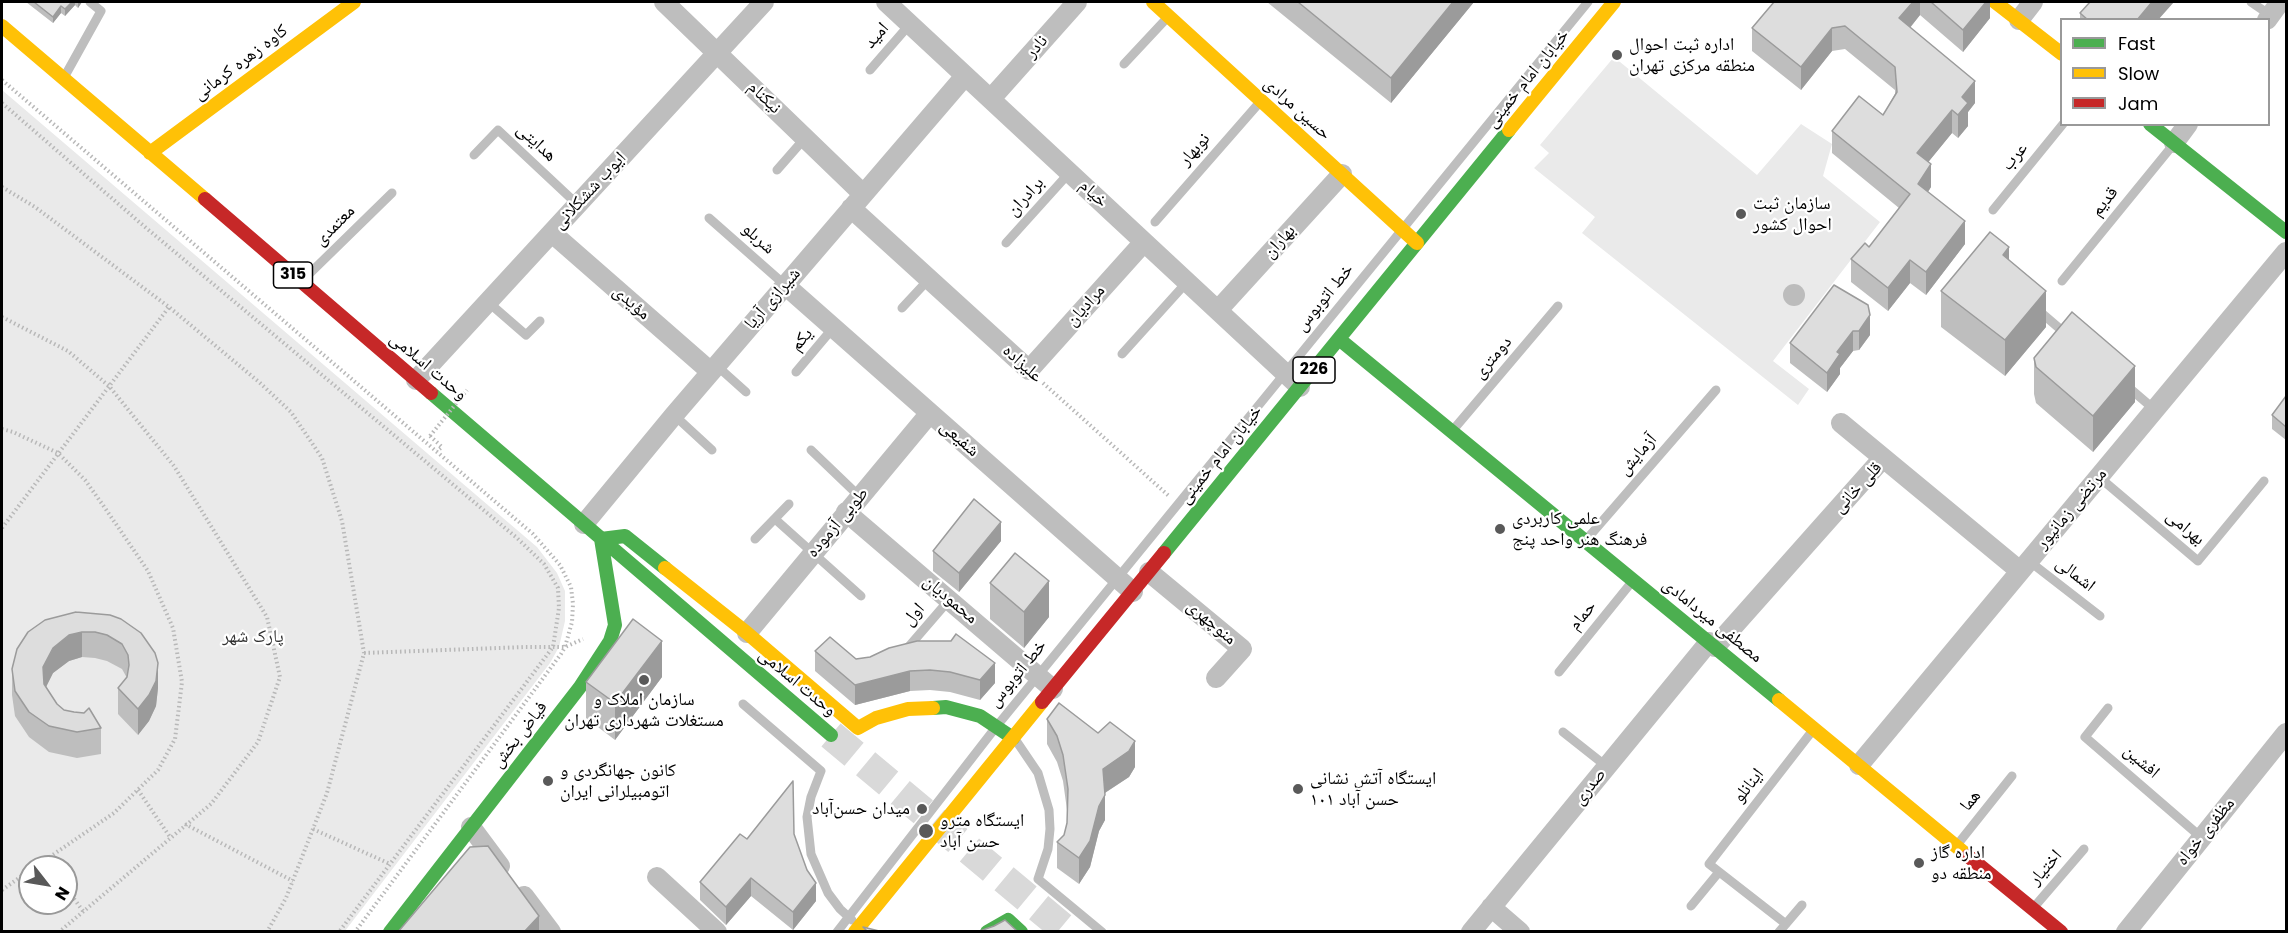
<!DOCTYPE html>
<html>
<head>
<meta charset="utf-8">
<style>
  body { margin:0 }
  #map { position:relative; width:2288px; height:933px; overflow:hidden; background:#fff; font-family:Poppins,sans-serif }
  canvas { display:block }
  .frame { position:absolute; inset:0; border:3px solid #000; pointer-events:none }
  .legend { position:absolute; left:2060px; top:18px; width:210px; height:108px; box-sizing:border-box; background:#fff; border:2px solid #999; margin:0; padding:8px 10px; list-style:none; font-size:18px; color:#000 }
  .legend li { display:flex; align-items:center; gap:12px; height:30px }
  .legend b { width:30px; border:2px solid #999 }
  .north { position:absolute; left:18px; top:855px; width:60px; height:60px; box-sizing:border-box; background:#fff; border:2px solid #999; border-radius:50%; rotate:121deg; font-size:16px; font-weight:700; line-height:24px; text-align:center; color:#000 }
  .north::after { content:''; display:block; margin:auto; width:21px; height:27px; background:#595959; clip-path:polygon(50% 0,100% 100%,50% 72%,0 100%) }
</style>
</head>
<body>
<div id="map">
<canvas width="2288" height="933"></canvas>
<div class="frame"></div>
<ul class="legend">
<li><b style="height:8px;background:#4caf50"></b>Fast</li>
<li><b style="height:8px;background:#ffc107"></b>Slow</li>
<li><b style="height:8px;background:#c62828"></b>Jam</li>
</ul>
<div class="north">N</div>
</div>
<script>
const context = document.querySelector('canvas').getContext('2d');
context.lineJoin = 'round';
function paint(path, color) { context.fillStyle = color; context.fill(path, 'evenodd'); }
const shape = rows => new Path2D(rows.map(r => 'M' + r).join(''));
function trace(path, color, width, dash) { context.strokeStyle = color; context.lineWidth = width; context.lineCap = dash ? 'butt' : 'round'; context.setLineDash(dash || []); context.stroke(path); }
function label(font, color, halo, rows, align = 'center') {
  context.font = font + ' Poppins,"Noto Naskh Arabic",sans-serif'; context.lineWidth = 4.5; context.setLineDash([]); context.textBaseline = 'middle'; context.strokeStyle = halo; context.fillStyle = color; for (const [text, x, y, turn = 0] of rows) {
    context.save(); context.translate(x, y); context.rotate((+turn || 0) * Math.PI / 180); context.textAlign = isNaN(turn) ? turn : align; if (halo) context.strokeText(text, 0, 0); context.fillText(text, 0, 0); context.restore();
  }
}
paint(shape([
  [1614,57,1757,175,1801,124,1832,144,1823,176,1880,222,1773,361,1809,389,1798,405,1582,233,1595,217,1534,168,1549,153,1540,145],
  [1789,285,1799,286,1799,304,1793,306],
  [2,90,537,547,557,573,565,591,565,621,559,647,550,663,345,931,2,931],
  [30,867,66,867,66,903,30,903]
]), '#eaeaea');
paint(shape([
  '1783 295a11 11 0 1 1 22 0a11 11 0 1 1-22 0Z'
]), '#bcbcbc');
trace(shape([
  [831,735,1068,932]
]), '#d9d9d9', 30, [30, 15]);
trace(shape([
  [2,80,533,534,560,565,571,587,573,604,572,622,565,647,561,654,355,932],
  [2,103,145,227,517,538,544,564,558,588,559,608,553,647,339,932],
  [2,187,35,207,169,307,259,382,291,412,322,458,342,521,364,653,327,793,286,898,267,932],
  [2,317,68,351,109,386,174,466,267,617,280,677,258,742,211,804,59,932],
  [1043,383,1169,496],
  [2,429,13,432,58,453,85,480,105,508,148,571,173,628,182,682,175,739,158,770,114,813,35,867],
  [430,436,442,447,437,451],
  [2,528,169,307],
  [364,653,525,647,565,647,583,639],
  [138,790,170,837],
  [185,824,293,881],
  [313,829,390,864],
  [44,861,49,867],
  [66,888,83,911],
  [2,890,30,870]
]), '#b8b8b8', 4, [1.5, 3]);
trace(shape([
  [2251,2,2270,15],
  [1124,64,1167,18],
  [870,70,910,24],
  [66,74,101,11,90,2],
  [474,155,498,130,578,205],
  [777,170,805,138],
  [1993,210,2063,124],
  [709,218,785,285],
  [1155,222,1260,102],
  [1006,243,1070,172],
  [304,279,392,193],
  [2062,281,2173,145],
  [488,302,526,335,540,321],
  [902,308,929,279],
  [2038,310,2066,334],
  [1122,354,1187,282],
  [717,366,746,392],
  [796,372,833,328],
  [2127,386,2155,410],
  [674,415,712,450],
  [1453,430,1558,306],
  [811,450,860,497],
  [2099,477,2198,561,2264,481],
  [775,519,861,596],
  [755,539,789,504],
  [1586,540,1716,390],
  [2029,561,2100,616],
  [905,651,949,600],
  [1559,672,1631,583],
  [743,704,821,771,811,797,807,817,811,854,828,893,840,909,852,920],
  [2108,708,2085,737,2202,838],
  [1563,732,1606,766],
  [1017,742,1038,773,1049,810,1050,829,1048,849,1038,879,1102,932],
  [1957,845,2012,776],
  [1691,906,1719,872],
  [2035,906,2084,849],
  [1786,924,1709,864,1813,730],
  [837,932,996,727,1588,2],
  [1779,932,1802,905]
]), '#bebebe', 9);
trace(shape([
  [664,2,863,194],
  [886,2,1300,387],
  [2019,20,2033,2],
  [2267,20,2280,2],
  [996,93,1077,2],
  [2174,143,2188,124],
  [851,208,1029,370,1144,242],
  [552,233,711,372],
  [785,285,1133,592],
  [1218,310,1342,174],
  [416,380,764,2],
  [1841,423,2020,571],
  [846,512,1053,689],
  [584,524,674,415,965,76],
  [1149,572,1242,649,1216,678],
  [747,633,930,413],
  [1715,647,1883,458],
  [1859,765,2286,252],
  [471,827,500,866],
  [657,877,717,932],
  [524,896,551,932],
  [1491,907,1520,932],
  [1471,932,1709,642],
  [2126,932,2286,733]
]), '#bebebe', 20);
trace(shape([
  [2150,124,2286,232],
  [1339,339,1779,700],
  [431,393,831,735],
  [1164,553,1509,130],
  [933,708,946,707,980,716,1013,738],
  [390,932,580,687,610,641,615,625,601,539,625,536,665,568],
  [987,932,1008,920,1021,932]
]), '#4caf50', 14);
trace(shape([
  [1153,2,1417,243],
  [1995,2,2062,54],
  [2,26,205,199],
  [1509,130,1614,2],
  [150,153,354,2],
  [665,568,747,633,858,728,876,718,908,709,933,708],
  [1779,700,1968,856],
  [855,932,1042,702]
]), '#ffc107', 14);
trace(shape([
  [205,199,431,393],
  [1042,702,1164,553],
  [1968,856,2061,932]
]), '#c62828', 14);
trace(shape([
  [430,436,467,390]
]), '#b8b8b8', 4, [1.5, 3]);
paint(shape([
  [26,2,82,2,78,8,75,5,65,16,61,13,53,23],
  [1267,2,1474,2,1391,103],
  [1774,2,1990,2,1990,18,1963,52,1920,15,1910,28,1975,103,1968,112,1968,126,1958,138,1952,133,1928,162,1931,187,1928,192,1965,244,1926,295,1910,283,1888,311,1851,282,1851,259,1869,247,1899,208,1832,153,1832,131,1883,115,1895,94,1895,90,1845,49,1832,51,1801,90,1752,51,1752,28],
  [2080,13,2158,20,2080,20],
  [2009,261,2046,327,2005,376,1941,327,1941,291],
  [1834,285,1870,335,1859,350,1853,351,1840,368,1840,374,1827,392,1790,363,1790,343],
  [2034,358,2135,402,2093,452,2036,403,2034,394],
  [2286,396,2286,440,2272,429,2272,415],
  [1001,541,959,592,933,571,933,551],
  [990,583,1049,617,1024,648,990,619],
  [110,615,158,688,156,706,149,721,138,735,118,714,118,688,127,678,122,669,107,661,95,658,82,657,69,661,53,673,46,687,57,704,64,710,101,728,101,754,77,758,49,752,29,737,15,716,12,695,12,669],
  [889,648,995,683,980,700,950,692,930,690,910,691,855,705,815,671,815,651,856,659,870,657],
  [662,677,615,740,586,718,586,682],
  [1047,719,1135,767,1129,777,1105,793,1105,820,1099,831,1090,867,1079,884,1057,868,1057,842,1064,835,1067,823,1067,810,1063,781,1057,762,1047,744],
  [794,834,816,901,793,930,751,896,726,925,700,900,700,882,747,839]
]), '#bebebe');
paint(shape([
  [72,2,75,2,75,5,65,16,65,9],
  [78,2,82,2,78,8],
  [1453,2,1474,2,1391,103,1391,78],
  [1913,2,1920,2,1920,15,1899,41,1899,18],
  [1986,2,1990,2,1990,18,1963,52,1963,30],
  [2152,2,2174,2,2158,20,2137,20],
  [61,6,61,13,53,23,53,17],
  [1832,28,1832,51,1801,90,1801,67],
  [1975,81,1975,103,1968,112,1968,126,1958,138,1958,115,1962,97],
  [1952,110,1952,133,1917,176,1917,153],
  [1931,164,1931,187,1918,207,1918,184],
  [1965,221,1965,244,1926,295,1926,272],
  [2009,247,2009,283,2003,255],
  [1910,260,1910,283,1888,311,1888,288],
  [2046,291,2046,327,2005,376,2005,340],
  [1870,315,1870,335,1859,350,1859,331],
  [1853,331,1853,351,1840,368,1840,374,1827,392,1827,373,1837,352],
  [2135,366,2135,402,2093,452,2093,416],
  [1001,522,1001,541,959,592,959,573],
  [1049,581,1049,617,1024,648,1024,612],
  [82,632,82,657,69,661,53,673,43,693,43,667,53,648,69,635],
  [662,641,662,677,615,740,615,703],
  [158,663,158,688,156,706,149,721,138,735,138,709],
  [995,663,995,683,980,700,980,680],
  [910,671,910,691,855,705,855,685],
  [1135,741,1135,767,1129,777,1103,794,1103,769],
  [1105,795,1105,820,1099,831,1090,867,1079,884,1079,858,1099,806],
  [751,878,751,896,726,925,726,907],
  [816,883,816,901,793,930,793,912],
  [539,916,539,932,524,932]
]), '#9b9b9b');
const building = shape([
  [34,2,72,2,65,9,61,6,53,17,34,2],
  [1298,2,1453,2,1391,78,1298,2],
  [1774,2,1913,2,1899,18,1975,81,1962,97,1968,103,1958,115,1952,110,1917,153,1931,164,1918,184,1965,221,1926,272,1910,260,1888,288,1851,259,1865,243,1869,247,1910,194,1832,131,1859,96,1883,115,1897,92,1895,67,1845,26,1832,28,1801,67,1752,28,1774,2],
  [1931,2,1986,2,1963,30,1931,2],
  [2090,2,2152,2,2137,20,2088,20,2080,13,2090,2],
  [1990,232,2009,247,2003,255,2046,291,2005,340,1941,291,1990,232],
  [1834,285,1868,305,1870,315,1859,331,1853,331,1837,352,1840,354,1827,373,1790,343,1834,285],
  [2072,312,2135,366,2093,416,2036,367,2034,358,2072,312],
  [2286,396,2286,427,2272,415,2286,396],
  [974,499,1001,522,959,573,933,551,974,499],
  [1015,553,1049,581,1024,612,990,583,1015,553],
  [76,612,110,615,121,619,141,633,155,653,158,663,156,681,149,695,138,709,118,688,127,677,129,665,128,655,122,644,107,635,95,632,82,632,69,635,53,648,43,667,44,684,57,704,64,710,74,712,84,713,89,708,101,728,77,732,49,726,29,712,15,691,12,669,17,649,28,632,45,620,76,612],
  [633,619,662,641,615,703,586,682,633,619],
  [956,634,995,663,980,680,950,672,930,670,910,671,855,685,815,651,830,637,856,659,870,657,889,648,917,641,951,641,956,634],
  [1059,703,1098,733,1110,722,1135,741,1129,751,1103,769,1105,795,1099,806,1090,841,1079,858,1057,842,1064,835,1067,823,1068,789,1063,755,1057,736,1047,719,1059,703],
  [793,781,794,834,807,870,816,883,793,912,751,878,726,907,700,882,740,834,747,839,793,781],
  [488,846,539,916,524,932,398,932,470,847,488,846],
  [1005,920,1018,932,977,932,994,926,1005,920],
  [863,927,883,932,868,932,863,927]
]);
paint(building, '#ddd');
trace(building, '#9b9b9b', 1.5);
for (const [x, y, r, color] of [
  [1617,55,6,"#595959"],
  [1741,214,6,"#595959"],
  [1500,529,6,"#595959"],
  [644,680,6,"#595959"],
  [548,781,6,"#595959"],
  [1298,789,6,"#595959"],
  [922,809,6,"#595959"],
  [926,831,8,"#595959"],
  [1919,863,6,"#595959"]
]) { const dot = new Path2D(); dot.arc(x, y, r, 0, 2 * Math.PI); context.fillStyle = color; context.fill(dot); trace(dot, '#fff', 2); }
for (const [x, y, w] of [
  [293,275,39],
  [1314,370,42]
]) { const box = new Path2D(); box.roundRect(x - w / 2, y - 13, w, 26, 4.5); context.fillStyle = '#fff'; context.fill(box); trace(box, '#000', 1.5); }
label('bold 16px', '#000', null, [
  ["315",293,275],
  ["226",1314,370]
]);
label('18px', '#000', '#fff', [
  ["امید",877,36,-49],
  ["نادر",1037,47,-48],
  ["کاوه زهره کرمانی",241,63,-37],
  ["خیابان امام خمینی",1528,79,-51],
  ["نیکنام",764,98,44],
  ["حسین مرادی",1297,109,42],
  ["هدایتی",536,143,43],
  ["نوبهار",1195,150,-49],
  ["عرب",2015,157,-51],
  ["ایوب ششکلانی",590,191,-47],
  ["خیام",1093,194,43],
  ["برادران",1026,197,-48],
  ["قدیم",2105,202,-51],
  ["معتمدی",335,226,-45],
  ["شربلو",758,239,42],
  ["بهاران",1280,242,-48],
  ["خط اتوبوس",1325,298,-51],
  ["شیرازی آریا",773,299,-49],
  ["مؤیدی",631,303,41],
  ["مرادیان",1086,306,-48],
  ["یکم",802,340,-50],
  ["دومتری",1493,358,-50],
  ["علیزاده",1022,364,42],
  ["وحدت اسلامی",428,367,40],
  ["شفیعی",959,439,41],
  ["خیابان امام خمینی",1221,455,-51],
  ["آزمایش",1638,455,-49],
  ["قلی خانی",1858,488,-47],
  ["مرتضی زمانپور",2072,509,-50],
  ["طوبی آزموده",838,523,-50],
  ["بهرامی",2185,528,40],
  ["اشمالی",2075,575,38],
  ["محمودیان",950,600,40],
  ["اول",914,615,-49],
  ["حمام",1583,616,-51],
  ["مصطفی میردامادی",1712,621,39],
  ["منوچهری",1211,623,40],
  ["خط اتوبوس",1018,674,-51],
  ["وحدت اسلامی",797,683,40],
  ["فیاض بخش",520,735,-52],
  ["افشین",2141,762,41],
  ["اینانلو",1749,786,-52],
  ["صدری",1590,787,-51],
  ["هما",1971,801,-51],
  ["مظفری خواه",2206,832,-51],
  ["اختیار",2046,868,-49]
]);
label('18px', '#000', '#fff', [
  ["اداره ثبت احوال",1629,45],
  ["منطقه مركزی تهران",1629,66],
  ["سازمان ثبت",1753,204],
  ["احوال کشور",1753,225],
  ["علمی کاربردی",1512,519],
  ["فرهنگ هنر واحد پنج",1512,540],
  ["سازمان املاک و",644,700,"center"],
  ["مستغلات شهرداری تهران",644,721,"center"],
  ["کانون جهانگردی و",560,771],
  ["اتومبیلرانی ایران",560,792],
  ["ایستگاه آتش نشانی",1310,779],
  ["۱۰۱ حسن آباد",1310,800],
  ["میدان حسن‌آباد",910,809,"right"],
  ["ایستگاه مترو",940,821],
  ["حسن آباد",940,842],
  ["اداره گاز",1931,853],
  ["منطقه دو",1931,874]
], 'left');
label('18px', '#303030', '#fff', [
  ["پارک شهر",253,637]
]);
</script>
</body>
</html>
